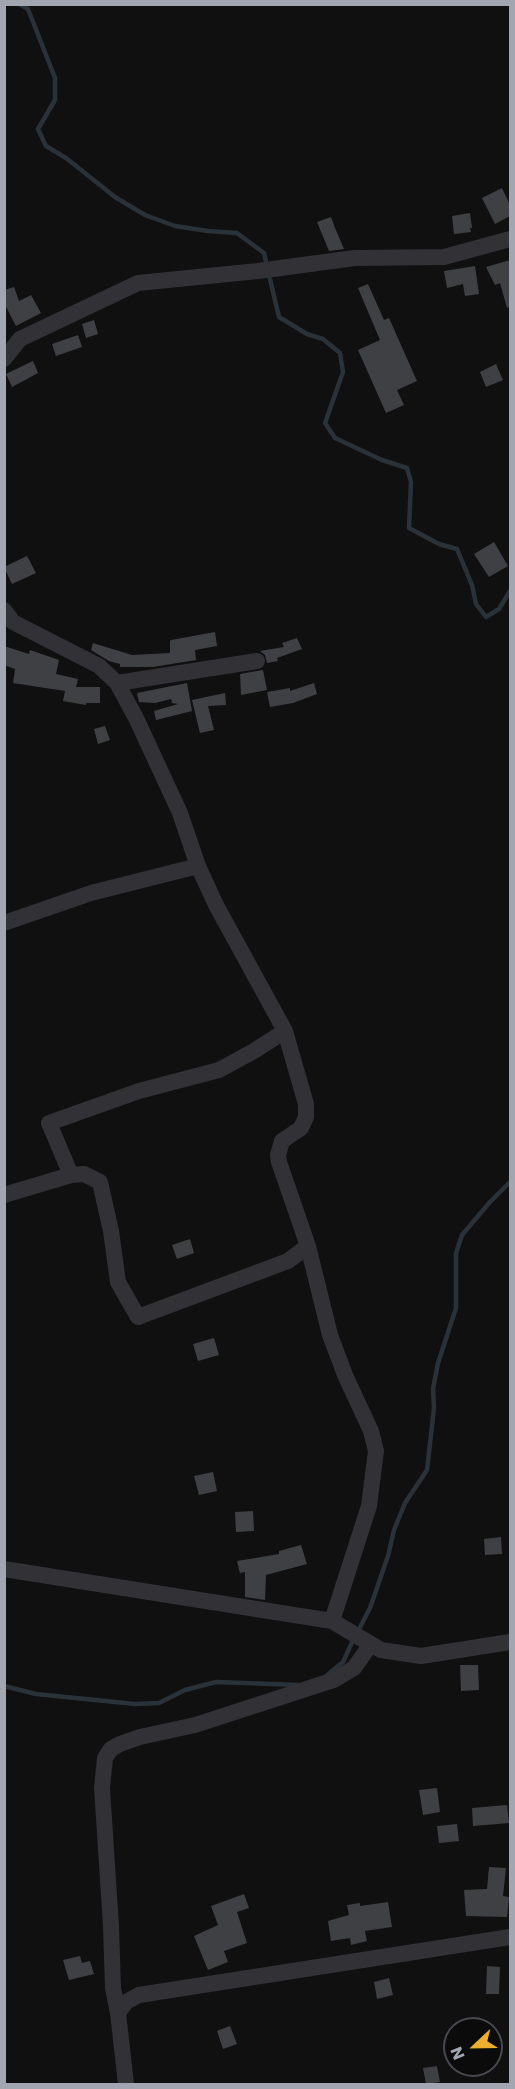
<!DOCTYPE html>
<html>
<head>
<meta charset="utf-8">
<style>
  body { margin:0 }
  #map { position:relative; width:515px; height:2089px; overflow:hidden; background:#101011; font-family:Poppins,sans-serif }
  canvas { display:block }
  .frame { position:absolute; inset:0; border:6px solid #a1a6b1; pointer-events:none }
  .north { position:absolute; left:443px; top:2017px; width:60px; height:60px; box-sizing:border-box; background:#0b0b0c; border:2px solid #47494e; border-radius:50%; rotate:248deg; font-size:16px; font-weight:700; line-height:24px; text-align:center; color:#a1a6b1 }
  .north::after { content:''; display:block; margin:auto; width:21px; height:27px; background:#ebae2d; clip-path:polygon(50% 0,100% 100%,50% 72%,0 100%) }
</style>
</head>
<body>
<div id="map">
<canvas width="515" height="2089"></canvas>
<div class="frame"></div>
<div class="north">N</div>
</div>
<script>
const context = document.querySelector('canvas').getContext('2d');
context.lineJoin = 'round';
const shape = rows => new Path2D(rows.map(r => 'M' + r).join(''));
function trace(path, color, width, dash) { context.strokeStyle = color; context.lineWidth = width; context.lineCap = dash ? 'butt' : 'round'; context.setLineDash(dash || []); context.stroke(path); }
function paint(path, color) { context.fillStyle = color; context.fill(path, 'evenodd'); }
trace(shape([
  [19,4,28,9,55,78,55,100,38,129,46,146,66,158,115,197,145,215,175,226,208,231,237,233,264,253,267,266],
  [269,275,279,317,307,334,323,339,340,353,343,372,325,423,335,438,382,460,407,468,411,482,409,528,439,544,457,549,472,585,476,604,486,617,499,609,510,591],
  [358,1631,370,1608,388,1556,394,1530,405,1503,427,1470,434,1408,433,1389,438,1363,456,1308,456,1253,462,1235,490,1202,510,1182],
  [326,1676,343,1662,354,1638],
  [4,1686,36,1694,135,1704,159,1703,185,1690,216,1682,299,1685]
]), '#2a3239', 4.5);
paint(shape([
  [502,188,510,205,510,216,495,224,482,198],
  [470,213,472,228,470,228,471,232,454,234,452,216],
  [331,217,335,228,344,249,329,251,317,222],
  [510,260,510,307,507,308,500,283,495,285,486,267],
  [475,266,479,294,465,296,463,284,447,288,444,271],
  [368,284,384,320,389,318,417,381,397,390,404,405,386,413,358,350,380,340,358,288],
  [14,287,19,301,31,295,41,313,16,326,4,303,4,290],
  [94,320,98,334,86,338,82,324],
  [78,335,82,347,56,356,52,344],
  [33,361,38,373,12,387,6,374],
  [496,364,503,380,486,387,480,372],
  [494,542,508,566,489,577,474,554],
  [27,556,36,573,12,584,4,567],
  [215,632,217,646,195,650,196,660,153,667,120,667,120,664,109,661,91,650,93,643,132,655,170,653,170,641,171,640],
  [297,638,302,649,277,658,278,661,267,663,265,655,260,651,284,647,282,643],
  [4,646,29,654,30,650,59,660,56,674,78,679,76,687,100,687,100,703,86,703,86,705,63,701,65,691,13,683,15,669,4,665],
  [263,670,267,690,241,695,240,674],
  [187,683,192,711,156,720,154,711,178,704,172,703,171,699,155,703,139,702,137,693],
  [314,683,317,694,293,703,270,707,267,692,290,688,290,691],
  [225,693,226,705,208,706,214,730,200,733,192,700],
  [105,726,110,740,98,744,94,729],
  [190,1239,194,1253,177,1259,172,1245],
  [214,1338,219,1355,198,1361,193,1344],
  [213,1472,217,1491,199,1495,194,1476],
  [253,1511,254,1531,236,1532,235,1512],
  [501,1537,502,1554,485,1555,484,1539],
  [301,1545,307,1564,266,1575,265,1600,245,1597,245,1572,240,1573,237,1561,279,1554,279,1551],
  [460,1665,478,1665,479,1690,461,1691],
  [437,1788,440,1812,423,1815,419,1790],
  [507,1805,509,1823,473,1826,472,1808],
  [457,1824,459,1841,439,1843,437,1826],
  [489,1867,506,1868,503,1896,509,1897,507,1917,466,1916,464,1890,487,1889],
  [244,1894,249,1908,237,1912,247,1943,224,1951,228,1962,208,1970,194,1936,218,1925,211,1906],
  [388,1902,392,1927,365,1931,367,1941,351,1945,350,1938,331,1941,328,1921,349,1915,347,1905,360,1903,360,1906],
  [80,1956,82,1963,90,1961,94,1974,69,1980,63,1960],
  [487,1966,500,1967,499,1994,486,1994],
  [389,1978,393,1995,377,1999,374,1982],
  [230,2026,237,2044,223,2049,217,2031],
  [437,2066,440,2082,426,2084,423,2068]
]), '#3f4044');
trace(shape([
  [4,359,20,339,138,283,258,271,355,258,444,257,510,239],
  [4,610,13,622,99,666,117,683,136,718,180,813,198,866,216,905,285,1031,306,1104,306,1117,301,1128,282,1141,278,1155,279,1162,308,1246,330,1335,345,1375,371,1431,376,1451,369,1506,332,1621,381,1650,421,1656,510,1642],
  [117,683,257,661],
  [4,923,91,893,198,866],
  [71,1175,84,1174,100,1182,111,1231,118,1282,138,1317,288,1261,308,1246],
  [4,1195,71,1175,49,1123,139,1091,219,1070,254,1051,285,1031],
  [4,1569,332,1621],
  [118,2013,113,1988,111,1926,102,1788,105,1758,111,1749,120,1744,140,1737,195,1725,334,1680,354,1668,371,1644],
  [126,2084,118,2013,126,2002,139,1995,510,1937]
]), '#313136', 16);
</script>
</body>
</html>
